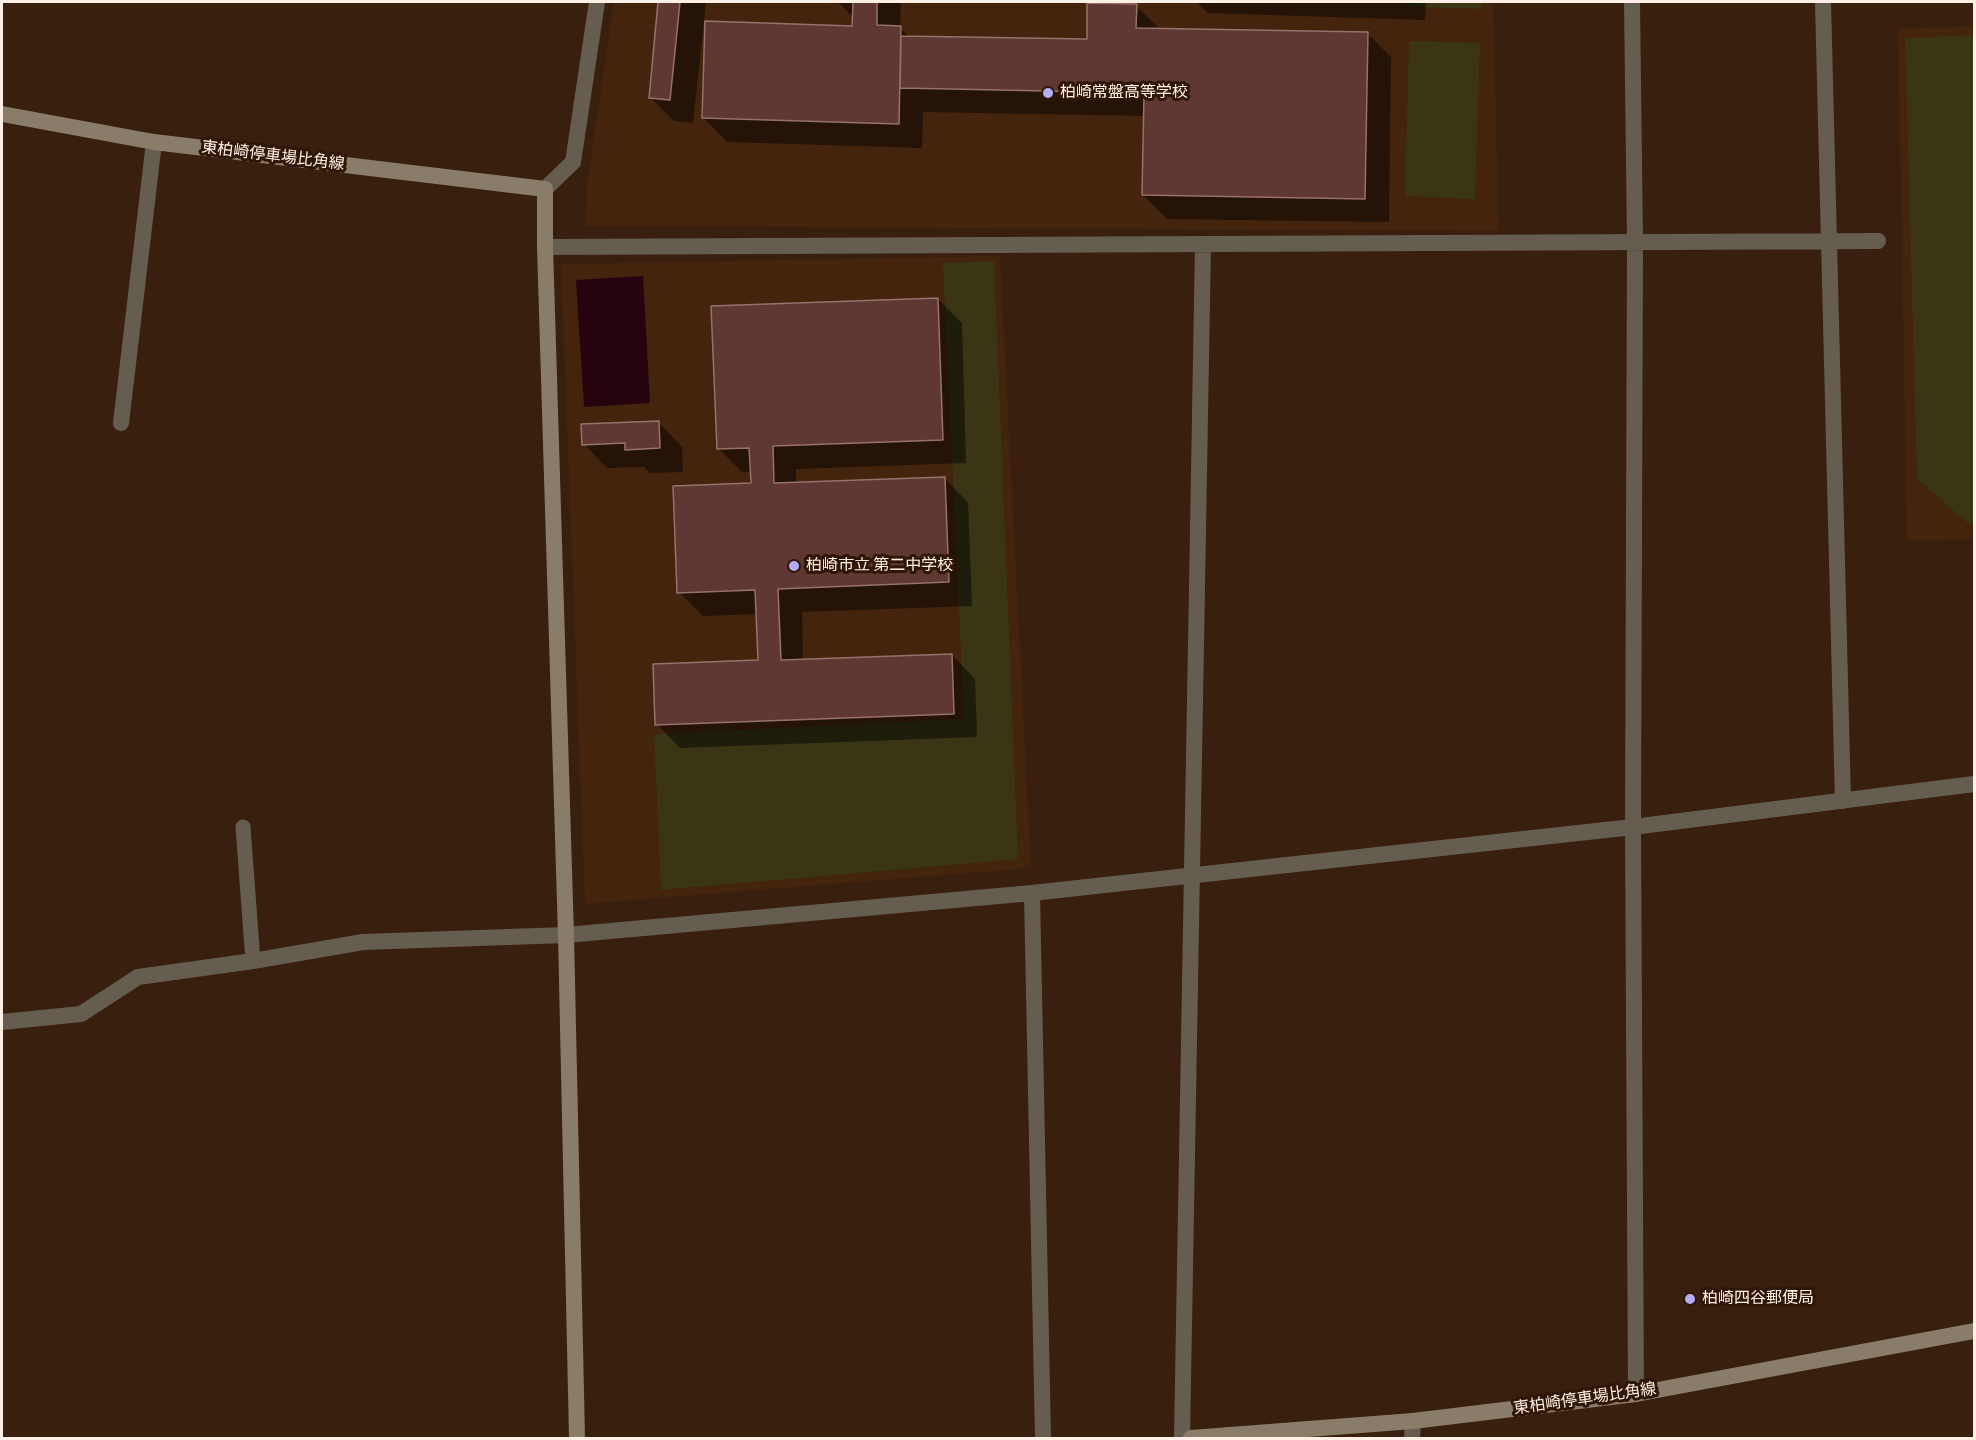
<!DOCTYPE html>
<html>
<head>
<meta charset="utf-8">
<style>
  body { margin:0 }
  #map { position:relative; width:1976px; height:1440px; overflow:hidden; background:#391f0e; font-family:Manrope,sans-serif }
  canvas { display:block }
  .frame { position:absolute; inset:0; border:3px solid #fef0e7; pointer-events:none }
</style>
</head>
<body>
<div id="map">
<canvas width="1976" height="1440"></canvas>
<div class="frame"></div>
</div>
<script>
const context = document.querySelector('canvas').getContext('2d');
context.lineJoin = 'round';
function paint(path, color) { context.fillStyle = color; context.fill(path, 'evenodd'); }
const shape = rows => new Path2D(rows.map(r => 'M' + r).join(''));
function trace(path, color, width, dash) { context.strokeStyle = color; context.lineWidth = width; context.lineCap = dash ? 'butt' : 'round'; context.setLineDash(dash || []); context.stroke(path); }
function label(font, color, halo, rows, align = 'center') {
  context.font = font + ' Manrope,"Noto Sans JP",sans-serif'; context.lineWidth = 6; context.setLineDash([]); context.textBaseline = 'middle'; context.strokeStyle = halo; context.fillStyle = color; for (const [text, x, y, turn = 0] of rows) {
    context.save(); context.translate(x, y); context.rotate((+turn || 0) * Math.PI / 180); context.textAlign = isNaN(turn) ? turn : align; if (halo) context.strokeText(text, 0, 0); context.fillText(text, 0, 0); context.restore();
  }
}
paint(shape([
  [614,2,1493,2,1499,231,586,226,587,184],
  [1974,26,1974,539,1907,541,1898,29],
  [1000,256,1031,868,585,904,561,264]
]), '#44240d');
paint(shape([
  [1410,2,1481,2,1481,9,1410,7],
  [1974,35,1974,523,1968,523,1917,479,1905,38],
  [1409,41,1480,43,1475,199,1405,196],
  [994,261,1018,859,661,890,654,734,964,719,943,263]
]), '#393515');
paint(shape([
  [643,276,650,403,584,407,576,280]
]), '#25040f');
paint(shape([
  [660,2,706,2,693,123,674,121,650,97],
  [838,2,901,2,900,28,910,38,1088,41,1136,6,1161,30,1367,33,1391,57,1389,222,1167,219,1143,195,1145,116,923,112,922,148,727,142,704,118,854,28,854,18],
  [1197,2,1426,2,1425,20,1208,13],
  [938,299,962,323,966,463,796,469,796,484,944,478,968,502,972,606,802,612,803,661,952,655,975,679,977,737,680,748,657,724,760,661,758,614,703,616,679,592,752,485,752,472,742,472,718,448],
  [659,423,682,447,683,472,650,473,644,467,607,468,584,444]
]), '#0007');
const building = shape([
  [658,2,680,2,670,100,649,98,658,2],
  [836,2,877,2,877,25,901,26,899,124,702,118,705,21,852,26,853,2,836,2],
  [1087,3,1137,4,1136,28,1368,32,1365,199,1142,195,1144,93,900,88,901,36,1087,39,1087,3],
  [938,298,943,440,773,446,774,483,945,477,949,582,778,589,781,660,952,654,954,714,655,725,653,664,758,660,755,590,677,593,673,486,751,483,749,448,717,449,711,306,938,298],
  [659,421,660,448,625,450,625,443,582,445,581,424,659,421]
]);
paint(building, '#603833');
trace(building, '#97716c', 1.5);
trace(shape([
  [243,827,253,961]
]), '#665d51', 15);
trace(shape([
  [1632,2,1635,242,1633,827,1636,1394],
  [1823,2,1843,801],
  [545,189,573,162,597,2],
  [545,247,1878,241],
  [121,423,154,142],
  [1032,893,1043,1438],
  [2,1022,81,1014,138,977,253,961,363,942,566,935,1032,893,1633,827,1974,784],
  [1182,1438,1203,245]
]), '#665d51', 16);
trace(shape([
  [1412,1438,1413,1421]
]), '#665d51', 16);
trace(shape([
  [2,114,154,142,545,189,545,247,566,935,577,1438],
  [1191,1438,1413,1421,1636,1394,1974,1331]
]), '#897c68', 16);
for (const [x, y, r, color] of [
  [1048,93,6,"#b3adf9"],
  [794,566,6,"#b3adf9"],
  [1690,1299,6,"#b3adf9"]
]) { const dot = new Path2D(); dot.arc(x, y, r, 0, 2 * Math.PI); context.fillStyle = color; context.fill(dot); trace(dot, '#2f1605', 2); }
label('16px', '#fef0e7', '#2f1605', [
  ["柏崎常盤高等学校",1060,93],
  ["柏崎市立 第二中学校",806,566],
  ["柏崎四谷郵便局",1702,1299]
], 'left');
label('16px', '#fef0e7', '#2f1605', [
  ["東柏崎停車場比角線",273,156,7],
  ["東柏崎停車場比角線",1585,1399,-8]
]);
</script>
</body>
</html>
